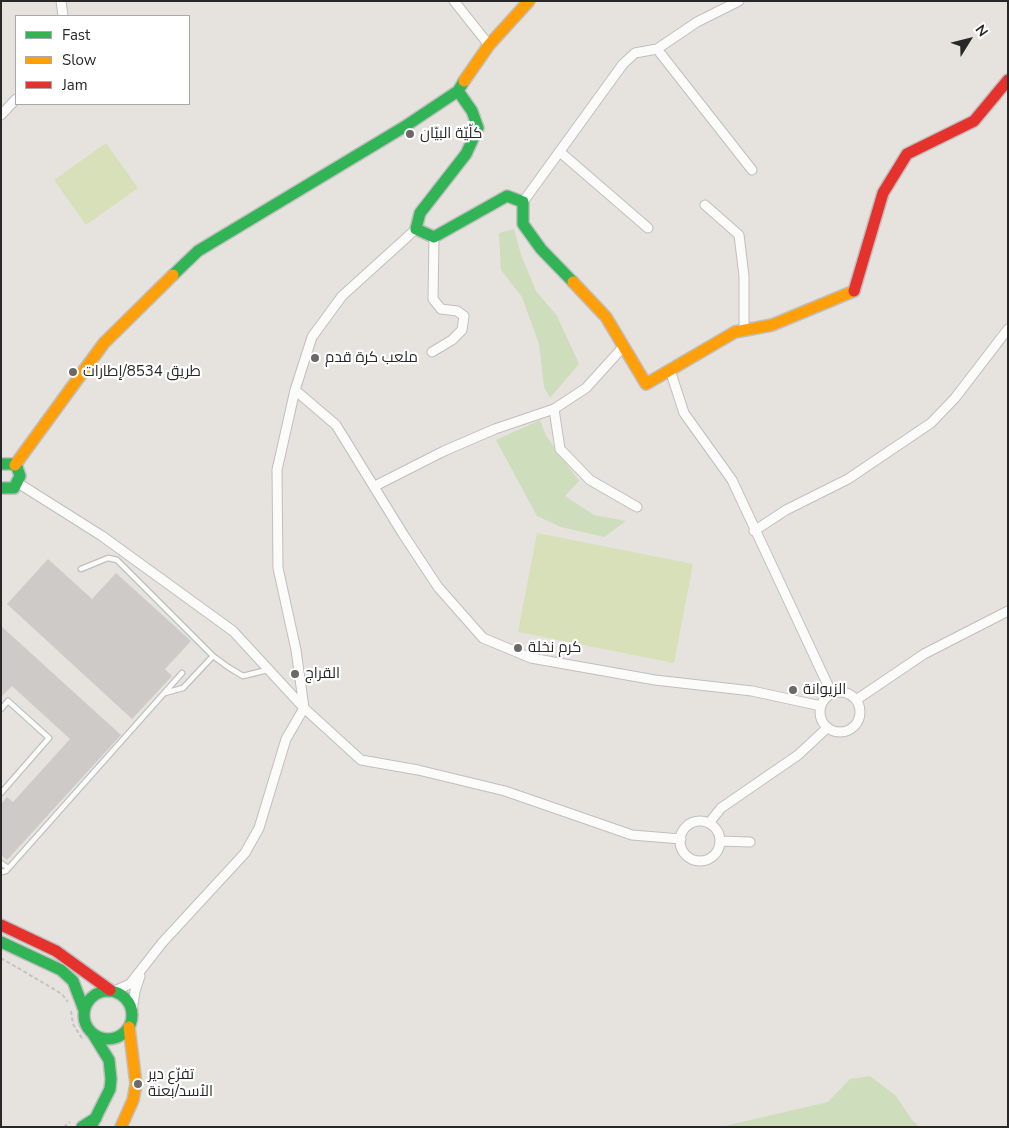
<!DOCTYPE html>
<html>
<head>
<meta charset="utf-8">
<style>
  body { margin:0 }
  #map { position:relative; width:1009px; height:1128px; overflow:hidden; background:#e6e2de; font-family:"Nunito Sans",sans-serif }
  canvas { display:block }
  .frame { position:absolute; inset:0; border:2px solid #282828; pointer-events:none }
  .legend { position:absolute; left:15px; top:15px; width:175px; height:90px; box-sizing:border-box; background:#fff; border:1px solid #a9a9a9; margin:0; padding:6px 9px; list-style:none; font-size:15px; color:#282828 }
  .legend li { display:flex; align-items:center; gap:10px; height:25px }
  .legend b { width:25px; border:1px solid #a9a9a9 }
  .north { position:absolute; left:944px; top:15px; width:50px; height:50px; -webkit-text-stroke:4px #fff; paint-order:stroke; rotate:54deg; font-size:14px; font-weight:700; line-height:20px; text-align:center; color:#282828 }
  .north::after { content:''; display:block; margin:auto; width:18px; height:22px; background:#282828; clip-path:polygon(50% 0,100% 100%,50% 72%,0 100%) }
</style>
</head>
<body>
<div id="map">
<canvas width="1009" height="1128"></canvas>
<div class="frame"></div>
<ul class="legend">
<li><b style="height:6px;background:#30b455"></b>Fast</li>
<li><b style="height:6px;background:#ff9f0a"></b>Slow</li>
<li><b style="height:6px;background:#e5322d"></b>Jam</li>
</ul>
<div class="north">N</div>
</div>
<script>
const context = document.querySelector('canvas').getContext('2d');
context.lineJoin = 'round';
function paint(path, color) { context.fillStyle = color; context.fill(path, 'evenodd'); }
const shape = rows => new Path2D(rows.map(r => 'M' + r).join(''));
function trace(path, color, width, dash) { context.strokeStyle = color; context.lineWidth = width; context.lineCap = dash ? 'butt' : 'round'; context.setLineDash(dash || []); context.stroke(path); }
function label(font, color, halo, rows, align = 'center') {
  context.font = font + ' "Nunito Sans",Cairo,sans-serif'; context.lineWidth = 4.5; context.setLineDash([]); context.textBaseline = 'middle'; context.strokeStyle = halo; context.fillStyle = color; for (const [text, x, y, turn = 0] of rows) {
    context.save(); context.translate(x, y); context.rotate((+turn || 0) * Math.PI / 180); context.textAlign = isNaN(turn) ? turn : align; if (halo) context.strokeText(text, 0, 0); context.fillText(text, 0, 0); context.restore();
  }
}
paint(shape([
  [514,229,521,255,536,291,557,316,579,364,550,398,544,387,539,344,522,297,501,270,499,233],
  [540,420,546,436,579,481,565,496,594,515,626,521,604,537,561,527,537,516,496,440],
  [870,1076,896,1096,912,1120,919,1127,721,1127,828,1102,850,1079]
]), '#ceddbb');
paint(shape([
  [106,143,138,188,86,225,54,180],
  [537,533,693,564,674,663,518,632]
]), '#d8e0b9');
paint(shape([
  [48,559,92,599,116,573,191,641,165,669,172,676,132,719,7,604],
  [1,626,121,735,7,860,1,855,1,804,7,797,13,802,70,739,12,686,1,697]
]), '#cdcac8');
const lane = shape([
  [81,569,108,558,117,560,213,656,228,667,243,676,267,670],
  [165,693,183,688,213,656],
  [1,709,8,701,49,738,1,793],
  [1,863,8,868],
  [1,872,6,871,182,673]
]);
const street = shape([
  [61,1,63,16],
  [454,1,489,45],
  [657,49,752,170],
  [1,115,16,99],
  [560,152,648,228],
  [523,202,623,64,635,53,657,49,697,22,739,1],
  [705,205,739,235,744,276,744,331],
  [416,229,342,296,312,337,295,390,277,470,278,568,296,650,304,708,361,760,418,770,505,791,632,835,681,839],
  [432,352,452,340,462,330,464,316,457,311,441,309,433,299,434,237],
  [670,370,684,413,732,480,832,694],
  [295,390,336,425,403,534,438,587,483,638,531,658,655,680,752,691,821,706],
  [554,409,560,449,590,480,637,507],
  [18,483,102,536,233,631,304,708,286,739,259,828,245,853,162,943,130,984,114,991],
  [375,486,444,451,495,429,554,409,586,388,624,346],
  [754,531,786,510,848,479,931,423,955,398,1008,329],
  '820 712a20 20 0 1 1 40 0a20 20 0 1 1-40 0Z',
  [856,700,924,654,1008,611],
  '680 841a20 20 0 1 1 40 0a20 20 0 1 1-40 0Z',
  [709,823,721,808,798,755,827,728],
  [720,841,750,842],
  [132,1011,135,991,140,976]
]);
const fast = shape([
  [458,91,472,111,478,128,466,154,420,213,416,229,434,237,507,196,523,202,523,224,541,249,573,282],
  [173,275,198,251,404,127,458,91,464,81],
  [1,464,12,464,17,467,20,476,14,488,1,488],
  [1,942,61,970,73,981,84,1010],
  '84 1015a24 24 0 1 1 48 0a24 24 0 1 1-48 0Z',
  [92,1125,110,1089,111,1079,109,1060,93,1034],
  [82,1127,96,1118]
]);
const slow = shape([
  [464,81,489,45,529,1],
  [573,282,606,317,646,384,735,332,772,325,854,291],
  [15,465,104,343,173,275],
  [121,1127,133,1100,136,1084,129,1027]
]);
const jam = shape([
  [854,291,883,193,907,154,974,121,1008,80],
  [1,925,56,951,110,990]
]);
trace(lane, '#c0bfbf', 7);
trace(street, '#c0bfbf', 11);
trace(fast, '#c0bfbf', 14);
trace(slow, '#c0bfbf', 14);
trace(jam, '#c0bfbf', 14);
trace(shape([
  [1,958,62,994,68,1002],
  [71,1011,73,1024,83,1040],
  [64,1127,70,1122]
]), '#c4c4c3', 2, [4, 2.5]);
trace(lane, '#fbfbfa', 4.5);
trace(street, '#fbfbfa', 9);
trace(fast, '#30b455', 11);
trace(slow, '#ff9f0a', 11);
trace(jam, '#e5322d', 11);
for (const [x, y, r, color] of [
  [410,134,5,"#6a6968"],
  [315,358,5,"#6a6968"],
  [73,372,5,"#6a6968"],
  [518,648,5,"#6a6968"],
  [295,674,5,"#6a6968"],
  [793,690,5,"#6a6968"],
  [138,1084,5,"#6a6968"]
]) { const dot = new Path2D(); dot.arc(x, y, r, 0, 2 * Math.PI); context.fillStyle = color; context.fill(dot); trace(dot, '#fff', 2); }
label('15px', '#282828', '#fff', [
  ["كلّيّة البيّان",420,134],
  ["ملعب كرة قدم",325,358],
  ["طريق 8534/إطارات",83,372],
  ["كرم نخلة",528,648],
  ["القراج",305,674],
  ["الزيوانة",803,690],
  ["تفرّع دير",148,1075],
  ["الأسد/بعنة",148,1092]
], 'left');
</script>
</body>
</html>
